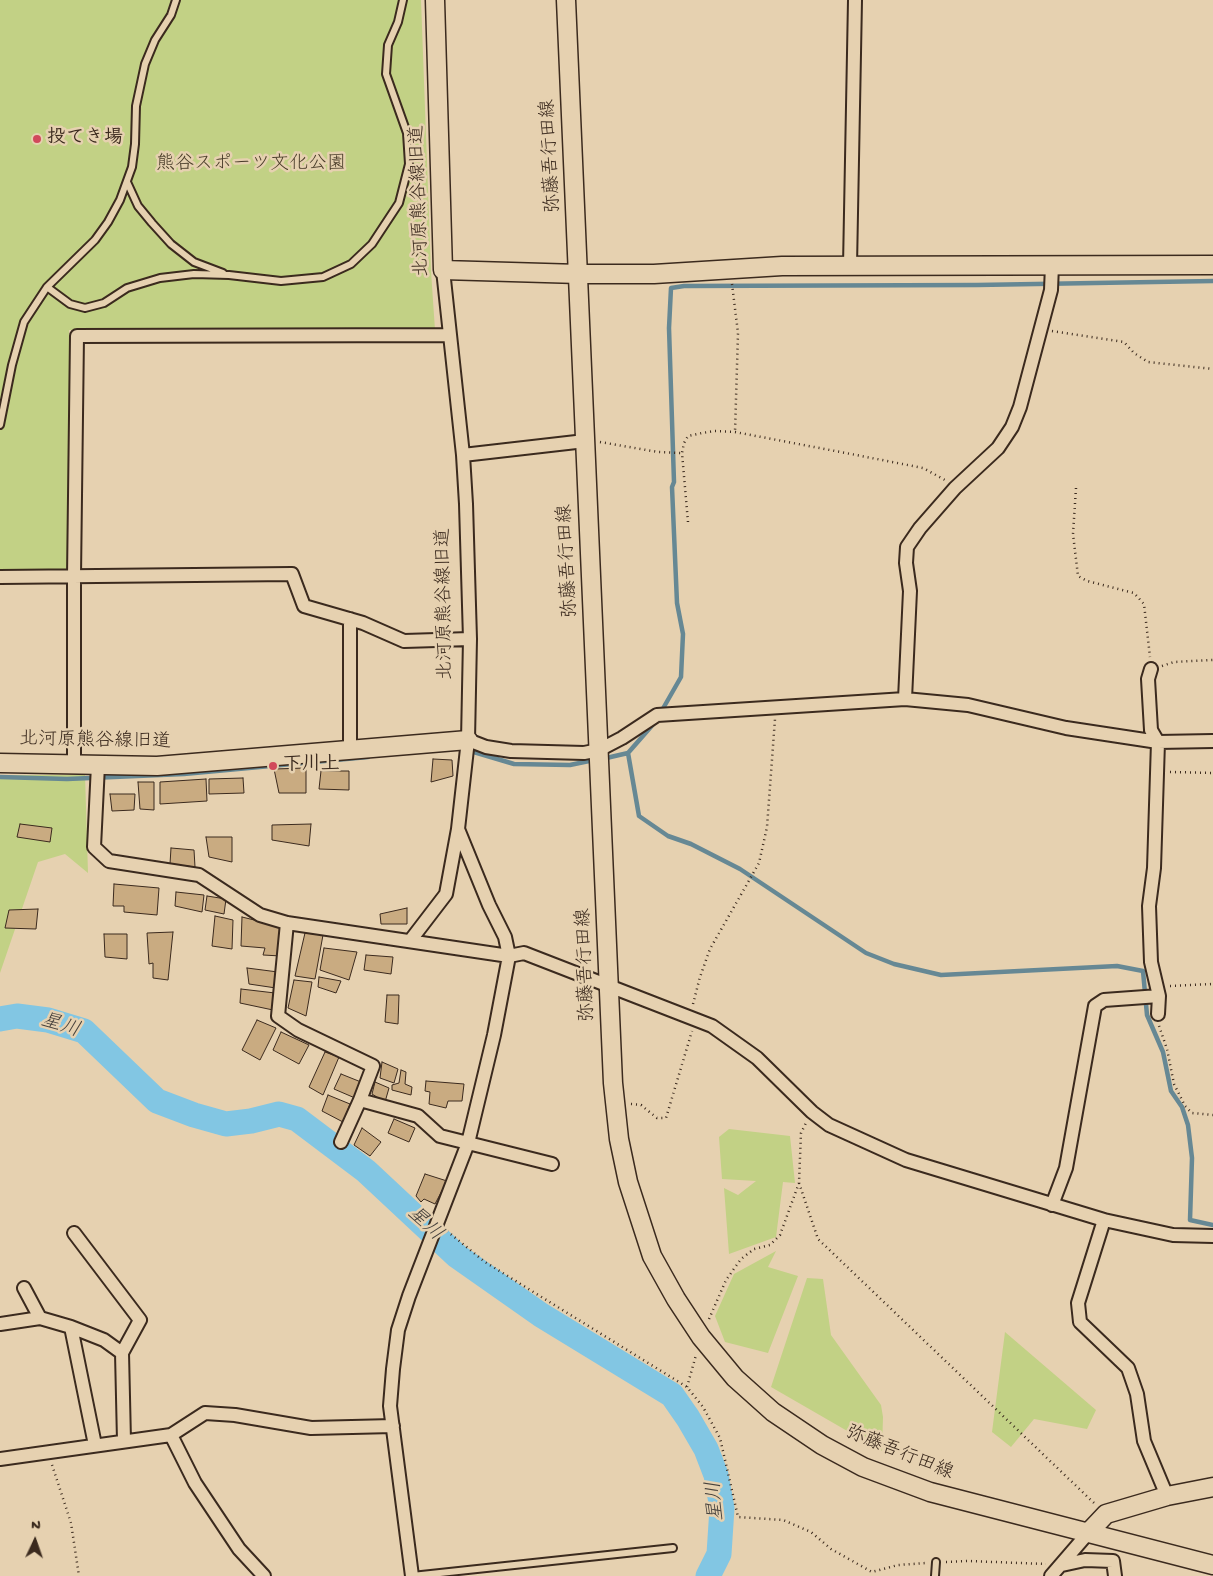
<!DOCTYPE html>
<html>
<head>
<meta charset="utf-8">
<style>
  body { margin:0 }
  #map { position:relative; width:1213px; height:1576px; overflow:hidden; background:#e6d1b0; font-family:"Gochi Hand",sans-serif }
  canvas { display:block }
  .north { position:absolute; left:10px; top:1516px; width:50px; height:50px; -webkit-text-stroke:4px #e6d1b0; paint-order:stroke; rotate:3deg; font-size:14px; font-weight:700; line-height:20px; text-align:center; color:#3b2a1e }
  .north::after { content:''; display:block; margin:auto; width:18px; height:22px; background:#3b2a1e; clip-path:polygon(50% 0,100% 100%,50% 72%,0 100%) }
</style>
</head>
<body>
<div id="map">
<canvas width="1213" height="1576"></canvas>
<div class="north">N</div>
</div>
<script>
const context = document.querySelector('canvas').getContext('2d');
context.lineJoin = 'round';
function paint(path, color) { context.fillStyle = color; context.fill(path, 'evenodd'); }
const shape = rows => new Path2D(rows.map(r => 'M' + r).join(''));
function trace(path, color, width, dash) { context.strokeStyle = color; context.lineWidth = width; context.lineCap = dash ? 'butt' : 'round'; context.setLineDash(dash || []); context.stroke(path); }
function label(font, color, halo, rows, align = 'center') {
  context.font = font + ' "Gochi Hand","Klee One",sans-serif'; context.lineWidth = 5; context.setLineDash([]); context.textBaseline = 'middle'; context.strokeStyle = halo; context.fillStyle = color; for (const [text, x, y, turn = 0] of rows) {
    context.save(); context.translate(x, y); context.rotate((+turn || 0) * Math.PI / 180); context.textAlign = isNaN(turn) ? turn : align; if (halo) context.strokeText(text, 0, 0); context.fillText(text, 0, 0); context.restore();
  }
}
paint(shape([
  [0,0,421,0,431,271,435,330,69,330,72,572,0,572],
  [0,775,85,775,88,873,65,854,38,862,0,973],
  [729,1129,790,1136,795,1183,783,1182,776,1237,729,1254,724,1188,738,1195,756,1181,722,1179,719,1137],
  [776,1251,768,1267,798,1276,768,1353,725,1342,715,1316,734,1274],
  [807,1278,823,1279,831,1335,881,1405,883,1417,882,1451,771,1387],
  [1005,1332,1096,1410,1087,1429,1034,1419,1011,1447,992,1432]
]), '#c2d185');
trace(shape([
  [661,712,681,677,683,634,677,603,672,487,674,482,669,328,671,288,684,286,977,285,1213,281],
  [467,750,514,764,570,765,594,760],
  [628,753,639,816,668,836,691,844,740,869,866,953,894,964,941,975,1117,966,1143,971,1147,1015,1163,1052,1171,1091,1182,1107,1188,1125,1192,1158,1190,1220,1213,1225],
  [602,759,628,753,656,721],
  [0,777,67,779,184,774,368,757]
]), '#668894', 4.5);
trace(shape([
  [0,1019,17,1016,48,1020,84,1031,157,1101,194,1115,226,1124,251,1121,279,1114,297,1119,366,1171,457,1256,541,1315,672,1395,688,1418,706,1449,716,1475,722,1508,719,1554,708,1576]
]), '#82c6e3', 25);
const building = shape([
  [433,759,452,760,453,776,431,782,433,759],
  [306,768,306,793,279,793,274,769,306,768],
  [321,771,349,771,349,790,319,789,321,771],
  [243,778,244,793,209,794,209,779,243,778],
  [206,779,207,801,160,804,160,782,206,779],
  [138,782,154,782,154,810,140,809,138,782],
  [110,794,135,794,134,810,112,811,110,794],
  [20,824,52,828,50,842,17,837,20,824],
  [311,824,309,846,272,840,272,825,311,824],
  [206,837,232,837,232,862,209,857,206,837],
  [171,848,194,850,195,867,170,864,171,848],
  [114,884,159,888,157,915,124,912,124,906,113,906,114,884],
  [176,892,204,895,202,912,175,906,176,892],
  [207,896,226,899,224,914,205,910,207,896],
  [407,908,407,924,381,924,380,914,407,908],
  [38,909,36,929,5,928,9,910,38,909],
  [215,916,233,920,232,949,212,946,215,916],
  [242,917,283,927,281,956,263,955,265,948,241,946,242,917],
  [173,932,168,980,153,978,153,963,149,964,147,933,173,932],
  [305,933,323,935,315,979,295,976,305,933],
  [104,934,127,934,127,959,105,957,104,934],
  [324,948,357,952,349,980,320,970,324,948],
  [366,955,393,957,391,974,364,970,366,955],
  [247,968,278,972,276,988,249,984,247,968],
  [319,977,341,981,336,993,318,987,319,977],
  [294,980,312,982,306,1016,288,1008,294,980],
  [241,989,275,993,273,1010,240,1003,241,989],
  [387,995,399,995,398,1024,385,1022,387,995],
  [257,1020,276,1028,260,1060,242,1050,257,1020],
  [281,1032,309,1045,299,1064,273,1050,281,1032],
  [325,1052,339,1057,323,1095,309,1087,325,1052],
  [382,1062,398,1069,394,1083,380,1078,382,1062],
  [401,1070,406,1072,405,1084,412,1087,411,1095,392,1090,392,1085,399,1083,401,1070],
  [341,1074,361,1082,355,1098,334,1089,341,1074],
  [426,1081,464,1084,462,1101,448,1101,446,1108,429,1104,430,1092,425,1091,426,1081],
  [375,1082,389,1088,385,1102,372,1094,375,1082],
  [328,1095,350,1104,343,1122,322,1111,328,1095],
  [394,1119,415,1128,409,1142,388,1133,394,1119],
  [362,1128,381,1142,370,1156,354,1145,362,1128],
  [425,1174,447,1181,435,1204,424,1199,421,1202,416,1196,425,1174]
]);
paint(building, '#c9ab81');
trace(building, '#3b2a1e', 1);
const lane = shape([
  [127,182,138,206,152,223,171,244,194,262,223,273],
  [47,287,70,304,85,308,104,303,127,288,160,278,194,274,229,275,281,281,323,277,351,264,372,244,399,203,409,164,407,133,386,74,388,45,398,22,403,0],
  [0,425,12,365,24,322,47,287,95,240,108,222,120,200,132,167,135,144,136,106,145,64,155,40,171,15,176,0],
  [412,1576,673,1548],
  [935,1576,936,1562]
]);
const street = shape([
  [850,266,855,0],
  [463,455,585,441],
  [0,577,292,574,304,606,363,623,404,641,470,639],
  [1151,669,1148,679,1151,730,1158,742,1154,868,1149,906,1151,962,1159,996,1158,1014],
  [905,699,910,591,906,563,907,547,920,528,955,488,998,448,1012,427,1020,407,1051,290,1052,265],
  [468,740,486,747,511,751,584,753,599,750,622,738,657,715,905,699,968,705,1066,728,1158,742,1213,741],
  [350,750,350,619],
  [74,765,74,576,77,336,450,335],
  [98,765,94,847,109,861,199,875,260,915,287,923,509,956,524,953,712,1026,757,1058,812,1112,829,1125,906,1160,1104,1220,1173,1235,1213,1236],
  [287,923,278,1016,298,1030,373,1066,360,1100,418,1116,440,1136,552,1164],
  [410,941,446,894,458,829],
  [341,1142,360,1100],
  [1052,1205,1066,1168,1095,1006,1104,1000,1159,996],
  [1104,1220,1078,1303,1080,1322,1128,1368,1137,1394,1144,1441,1167,1496],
  [74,1233,140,1320,122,1353],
  [24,1288,40,1318],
  [0,1324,40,1318,71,1327,104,1340,122,1353,124,1441],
  [71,1327,95,1445],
  [171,1435,205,1413,235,1415,311,1428,393,1426],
  [0,1459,171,1435,195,1483,239,1549,264,1576],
  [1062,1565,1085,1560,1113,1561,1115,1576],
  [412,1576,390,1406,393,1369,398,1330,409,1296,468,1143,494,1035,509,956,505,937,489,905,458,829,468,740,470,639,466,504,463,455,443,270],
  [1051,1576,1089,1532]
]);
const secondary = shape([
  [435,0,443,270,579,274,654,274,782,266,1213,265],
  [566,0,613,1083,619,1139,628,1182,652,1256,676,1299,701,1337,735,1378,773,1412,822,1445,863,1467,930,1492,1213,1565],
  [0,763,157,766,468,740],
  [1089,1532,1106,1514,1167,1496,1213,1487]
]);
trace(lane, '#3b2a1e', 10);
trace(street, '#3b2a1e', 16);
trace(secondary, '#3b2a1e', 21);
trace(shape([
  [732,284,738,333,735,432],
  [1052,331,1124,342,1134,353,1148,362,1213,369],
  [600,442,658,452,682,453],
  [1076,488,1073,534,1078,576,1087,581,1134,593,1144,604,1150,657],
  [688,522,682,453,684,443,688,436,702,433,715,431,735,432,851,454,923,468,945,480],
  [1162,666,1174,662,1213,660],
  [1170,772,1213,773],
  [1170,986,1213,984],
  [693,1004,700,977,710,949,759,863,767,827,775,719],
  [1159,1026,1167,1049,1174,1084,1185,1106,1192,1113,1213,1115],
  [631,1104,641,1105,657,1118,666,1118,692,1031],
  [799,1183,818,1239,1094,1503],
  [447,1231,485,1262,687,1387,703,1407,720,1438,738,1517,783,1520,811,1532,831,1549,872,1572,898,1565,926,1563],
  [709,1319,726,1280,741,1259,754,1249,770,1245,780,1235,799,1183,801,1133,806,1123],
  [687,1387,696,1355],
  [52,1465,71,1523,79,1576],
  [946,1562,968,1561,1046,1564]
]), '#3b2a1e', 2.5, [1, 4]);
trace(lane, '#e6d1b0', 6);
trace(street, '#e6d1b0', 12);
trace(secondary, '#e6d1b0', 18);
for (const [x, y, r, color] of [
  [37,139,5,"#d1495b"],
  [273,766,5,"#d1495b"]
]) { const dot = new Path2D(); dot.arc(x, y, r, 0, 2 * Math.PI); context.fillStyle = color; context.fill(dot); trace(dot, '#e6d1b0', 2); }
label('bold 19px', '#3b2a1e', '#e6d1b0', [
  ["投てき場",47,139],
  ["下川上",283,766]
], 'left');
label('19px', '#3b2a1e', '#e6d1b0', [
  ["弥藤吾行田線",552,156,-93],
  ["北河原熊谷線旧道",421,201,-92],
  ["弥藤吾行田線",569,561,-93],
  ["北河原熊谷線旧道",446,604,-91],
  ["北河原熊谷線旧道",95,742,1],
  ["弥藤吾行田線",587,965,-92],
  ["弥藤吾行田線",899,1454,22]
]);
label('19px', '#483b28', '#e6d1b0', [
  ["熊谷スポーツ文化公園",251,165]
]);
label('italic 20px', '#46413c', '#e6d1b0', [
  ["星川",60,1027,17],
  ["星川",424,1225,43],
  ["星川",717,1501,-95]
]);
</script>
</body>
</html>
